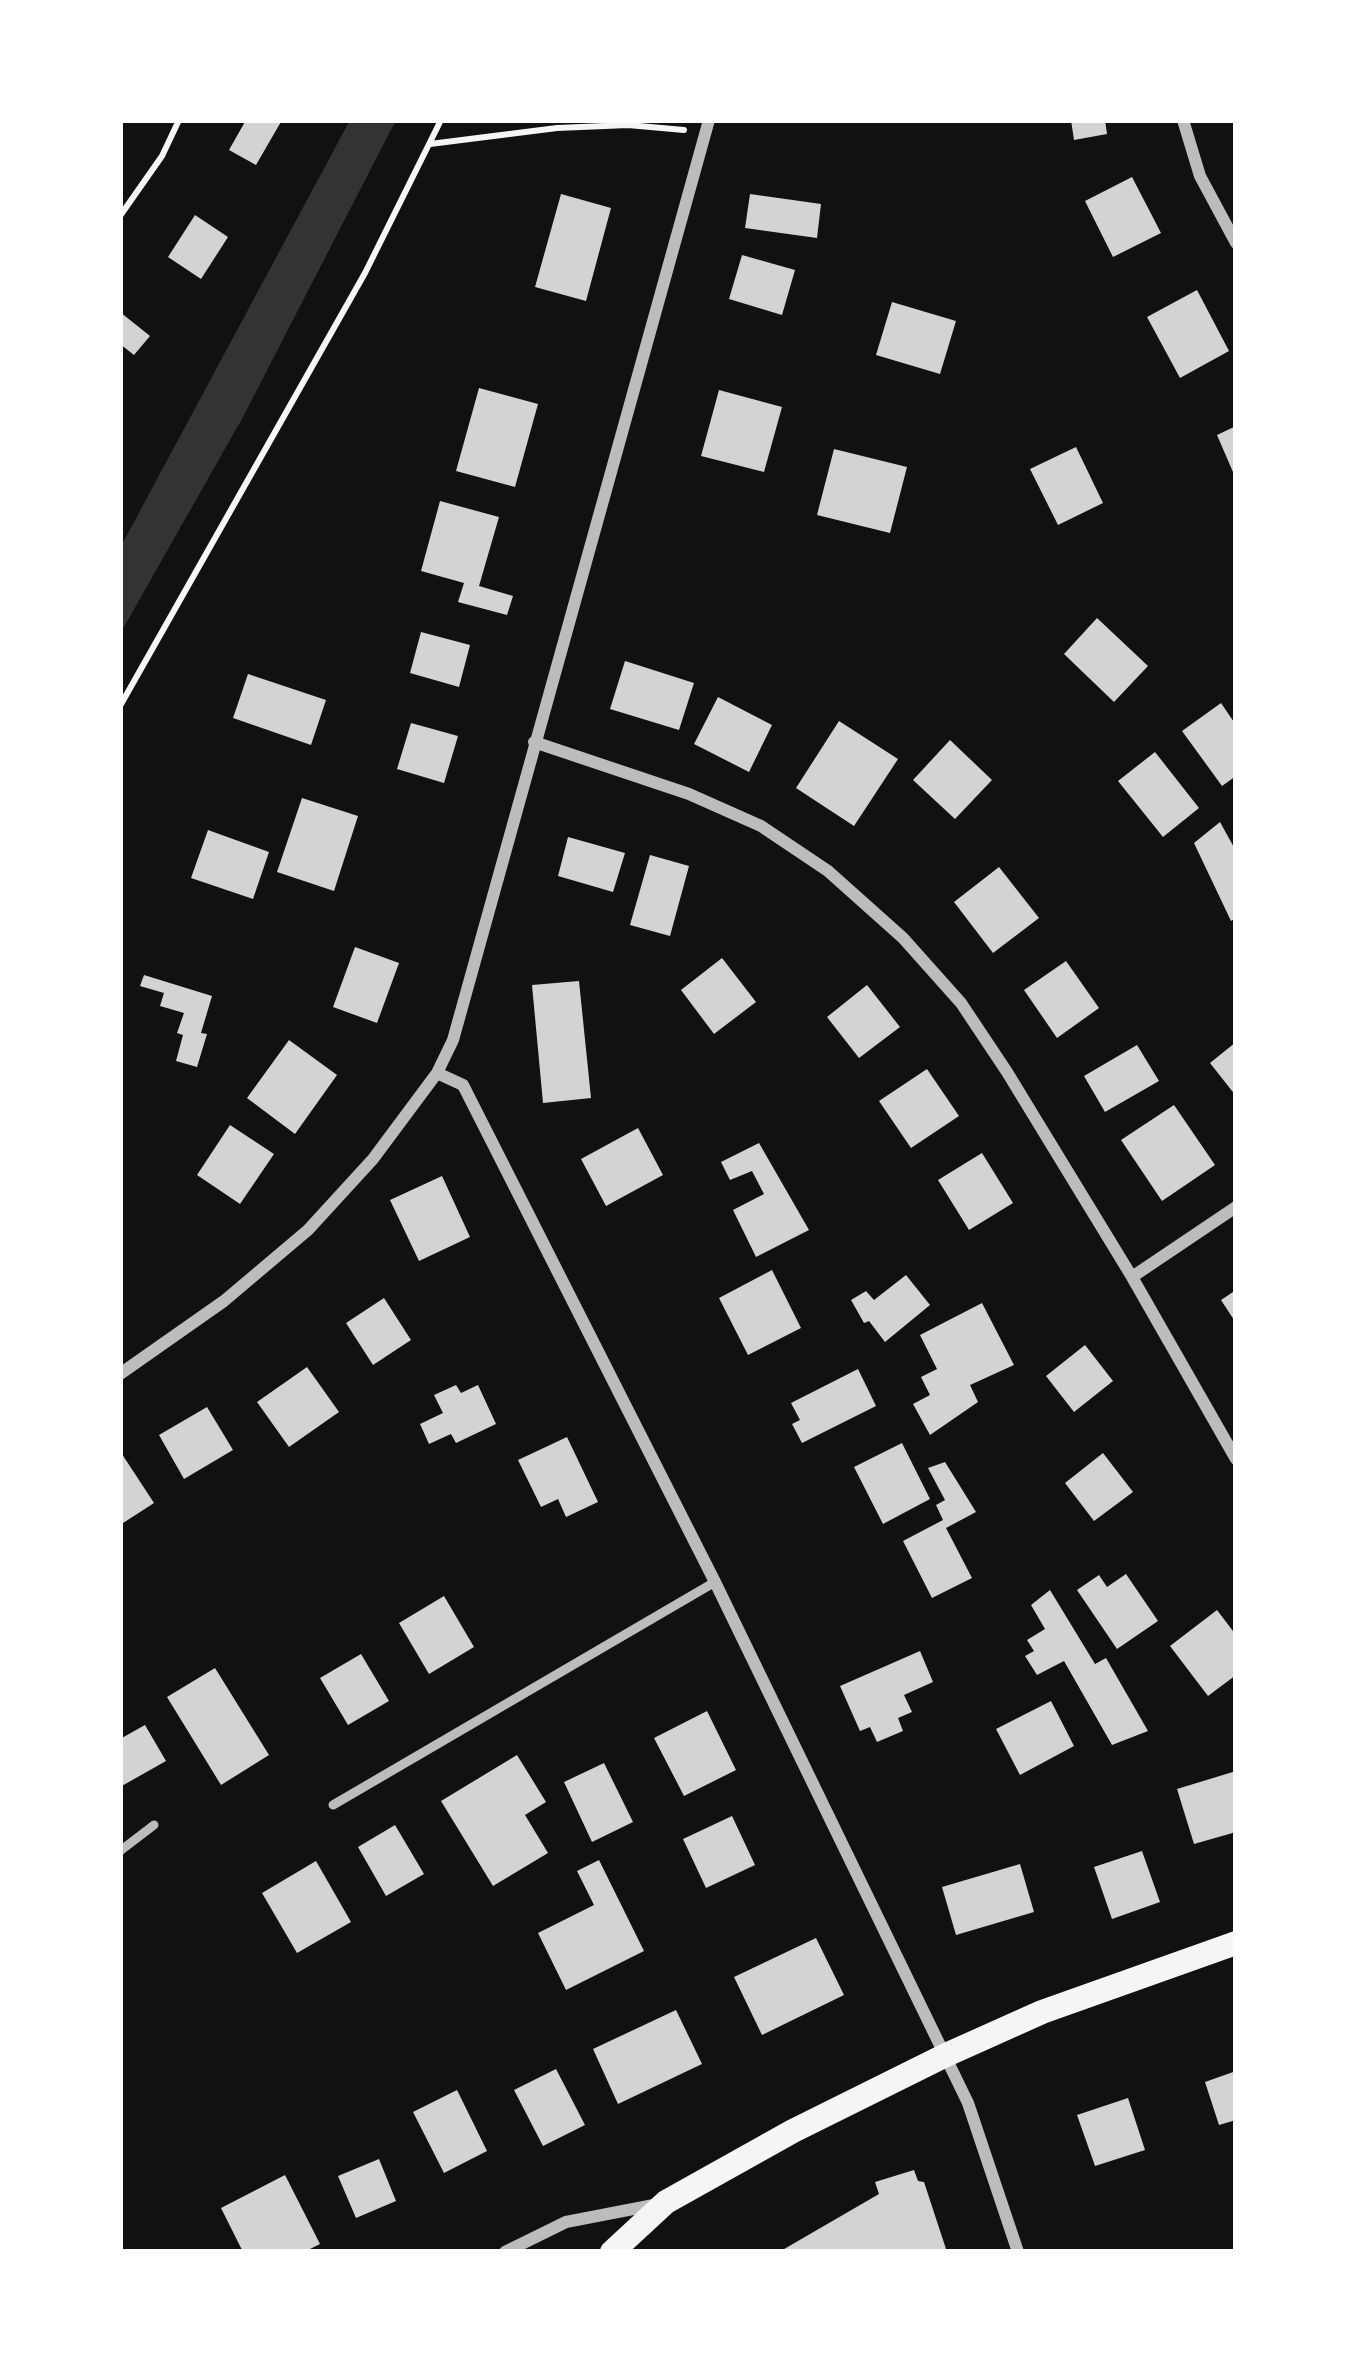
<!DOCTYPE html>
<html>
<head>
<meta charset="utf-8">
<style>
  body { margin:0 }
  #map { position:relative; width:1356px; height:2372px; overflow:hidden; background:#111; font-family:"Archivo Narrow",sans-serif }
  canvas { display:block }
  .frame { position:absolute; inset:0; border:123px solid #fff; pointer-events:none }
</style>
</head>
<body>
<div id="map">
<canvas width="1356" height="2372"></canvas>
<div class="frame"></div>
</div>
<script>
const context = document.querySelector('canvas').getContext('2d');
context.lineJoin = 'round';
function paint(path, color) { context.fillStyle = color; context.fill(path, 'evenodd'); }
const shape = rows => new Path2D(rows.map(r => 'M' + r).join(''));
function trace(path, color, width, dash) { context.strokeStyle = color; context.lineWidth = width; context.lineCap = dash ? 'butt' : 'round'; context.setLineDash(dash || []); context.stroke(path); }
paint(shape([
  [350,120,396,120,243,417,120,634,120,548]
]), '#333');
paint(shape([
  [246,120,282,120,256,165,229,150],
  [1071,120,1105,120,1107,134,1074,140],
  [1132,177,1161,233,1113,257,1085,201],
  [561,194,611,208,586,301,535,287],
  [750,194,821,204,817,238,745,228],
  [195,215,228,237,201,279,168,257],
  [742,255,795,270,782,315,729,299],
  [1197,290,1229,351,1180,378,1147,317],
  [892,302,956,321,940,374,876,355],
  [120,312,150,336,134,355,120,344],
  [479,388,538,404,515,487,456,471],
  [719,390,782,407,764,472,701,456],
  [1236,426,1236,479,1217,435],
  [1076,447,1103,503,1058,525,1030,469],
  [834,449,907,467,890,533,817,515],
  [440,501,499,517,479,586,513,596,507,615,458,602,464,583,421,571],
  [1097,618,1148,666,1114,702,1064,654],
  [421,632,470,645,459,687,410,673],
  [625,661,694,683,679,730,610,709],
  [248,674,326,700,311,745,233,718],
  [718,697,772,725,749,772,694,744],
  [1221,703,1236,725,1236,776,1222,786,1182,731],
  [839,721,898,759,854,826,796,788],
  [411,723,458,736,444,783,397,769],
  [950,740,992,780,955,819,913,780],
  [1155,752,1199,808,1163,837,1118,781],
  [302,798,358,816,334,891,277,872],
  [1220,822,1236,851,1236,918,1231,921,1194,843],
  [208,830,269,852,253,899,191,878],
  [568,837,625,853,613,892,558,876],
  [650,855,689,866,670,936,630,925],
  [999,867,1039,918,993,953,954,902],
  [355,947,399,963,377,1023,333,1007],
  [722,958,756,1002,714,1034,681,990],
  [1066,961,1099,1008,1057,1038,1024,990],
  [144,975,212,996,201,1033,207,1034,197,1067,176,1061,183,1035,177,1033,184,1013,160,1006,164,993,140,986],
  [579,981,591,1098,543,1103,532,985],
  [867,985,900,1027,859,1058,827,1017],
  [289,1040,337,1075,295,1134,247,1098],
  [1236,1042,1236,1096,1210,1063],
  [1137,1045,1159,1081,1105,1112,1084,1076],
  [927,1069,959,1116,911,1148,879,1101],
  [1174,1105,1215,1165,1162,1201,1121,1140],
  [230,1125,274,1154,240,1204,197,1175],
  [638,1128,663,1175,606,1206,581,1159],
  [759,1143,809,1230,756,1257,733,1210,764,1194,752,1171,730,1180,721,1162],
  [982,1153,1013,1203,969,1230,938,1180],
  [442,1176,470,1237,419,1261,390,1200],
  [772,1270,801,1328,748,1355,719,1298],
  [906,1275,930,1305,885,1342,869,1321,864,1323,851,1300,866,1291,874,1300],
  [1236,1290,1236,1323,1221,1300],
  [384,1298,411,1340,373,1365,346,1323],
  [982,1303,1014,1365,970,1385,978,1402,930,1435,913,1404,930,1395,921,1377,937,1369,920,1335],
  [1085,1345,1113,1381,1074,1412,1046,1376],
  [307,1367,339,1412,289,1447,257,1402],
  [858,1369,876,1406,802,1443,792,1424,800,1420,791,1403],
  [456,1385,461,1393,478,1385,496,1424,456,1443,451,1434,429,1444,420,1424,443,1413,434,1395],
  [207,1407,233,1450,184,1479,159,1435],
  [567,1437,598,1502,566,1517,558,1499,541,1507,518,1460],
  [902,1443,930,1499,883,1524,854,1467],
  [120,1451,154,1503,120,1525],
  [1103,1453,1133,1492,1094,1521,1065,1483],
  [945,1462,976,1512,946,1528,972,1578,932,1598,903,1541,943,1520,936,1505,945,1500,928,1468],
  [1126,1574,1158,1621,1117,1649,1077,1590,1099,1575,1107,1587],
  [1050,1590,1095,1664,1106,1658,1148,1731,1112,1745,1064,1661,1037,1675,1025,1656,1034,1651,1027,1640,1045,1629,1031,1605],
  [444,1596,474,1647,429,1674,399,1623],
  [1217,1610,1236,1635,1236,1675,1208,1696,1170,1646],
  [920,1651,933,1682,904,1695,912,1712,898,1718,903,1731,877,1742,870,1727,860,1731,840,1686],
  [361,1654,389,1701,348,1725,320,1678],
  [215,1668,269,1755,221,1785,167,1697],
  [1051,1701,1074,1746,1020,1775,996,1729],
  [707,1711,736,1770,684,1796,654,1738],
  [145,1725,166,1761,120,1787,120,1739],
  [517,1755,546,1802,525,1815,548,1853,493,1886,441,1801],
  [604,1763,633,1822,592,1842,564,1782],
  [1236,1771,1236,1832,1194,1844,1177,1789],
  [732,1816,755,1865,706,1888,683,1839],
  [395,1825,424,1874,386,1896,358,1847],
  [1142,1851,1160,1902,1112,1919,1094,1867],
  [599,1860,644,1951,566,1990,538,1933,594,1905,577,1871],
  [316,1861,351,1922,297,1953,262,1893],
  [1020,1864,1034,1912,956,1935,942,1887],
  [816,1938,844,1995,762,2035,734,1977],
  [676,2010,702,2064,618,2104,593,2049],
  [556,2069,585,2125,543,2146,514,2090],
  [1236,2071,1236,2120,1219,2125,1205,2082],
  [457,2090,487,2151,444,2173,413,2112],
  [1128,2098,1145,2150,1095,2166,1077,2115],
  [379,2159,396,2201,356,2218,338,2176],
  [914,2170,918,2181,924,2182,947,2252,779,2252,879,2194,875,2182],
  [285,2175,320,2244,304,2252,243,2252,221,2208]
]), '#d3d3d3');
trace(shape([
  [430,144,557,128,628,125,684,130],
  [120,216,162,156,179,120],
  [120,706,365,273,441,120]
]), '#f5f5f5', 6);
trace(shape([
  [333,1805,715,1582],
  [120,1851,154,1825]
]), '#bcbcbc', 9);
trace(shape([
  [1183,120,1200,176,1236,243],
  [534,742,689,794,761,826,828,871,903,938,961,1003,1007,1072,1132,1277,1236,1459],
  [437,1073,463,1085,715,1582,968,2103,1018,2252],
  [1132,1277,1236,1207],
  [120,1374,224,1301,308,1230,373,1159,437,1073,453,1040,709,120],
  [505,2252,566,2222,659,2204]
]), '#bcbcbc', 12);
trace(shape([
  [612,2252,666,2202,793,2131,946,2055,1042,2012,1236,1943]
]), '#f5f5f5', 24);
</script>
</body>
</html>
